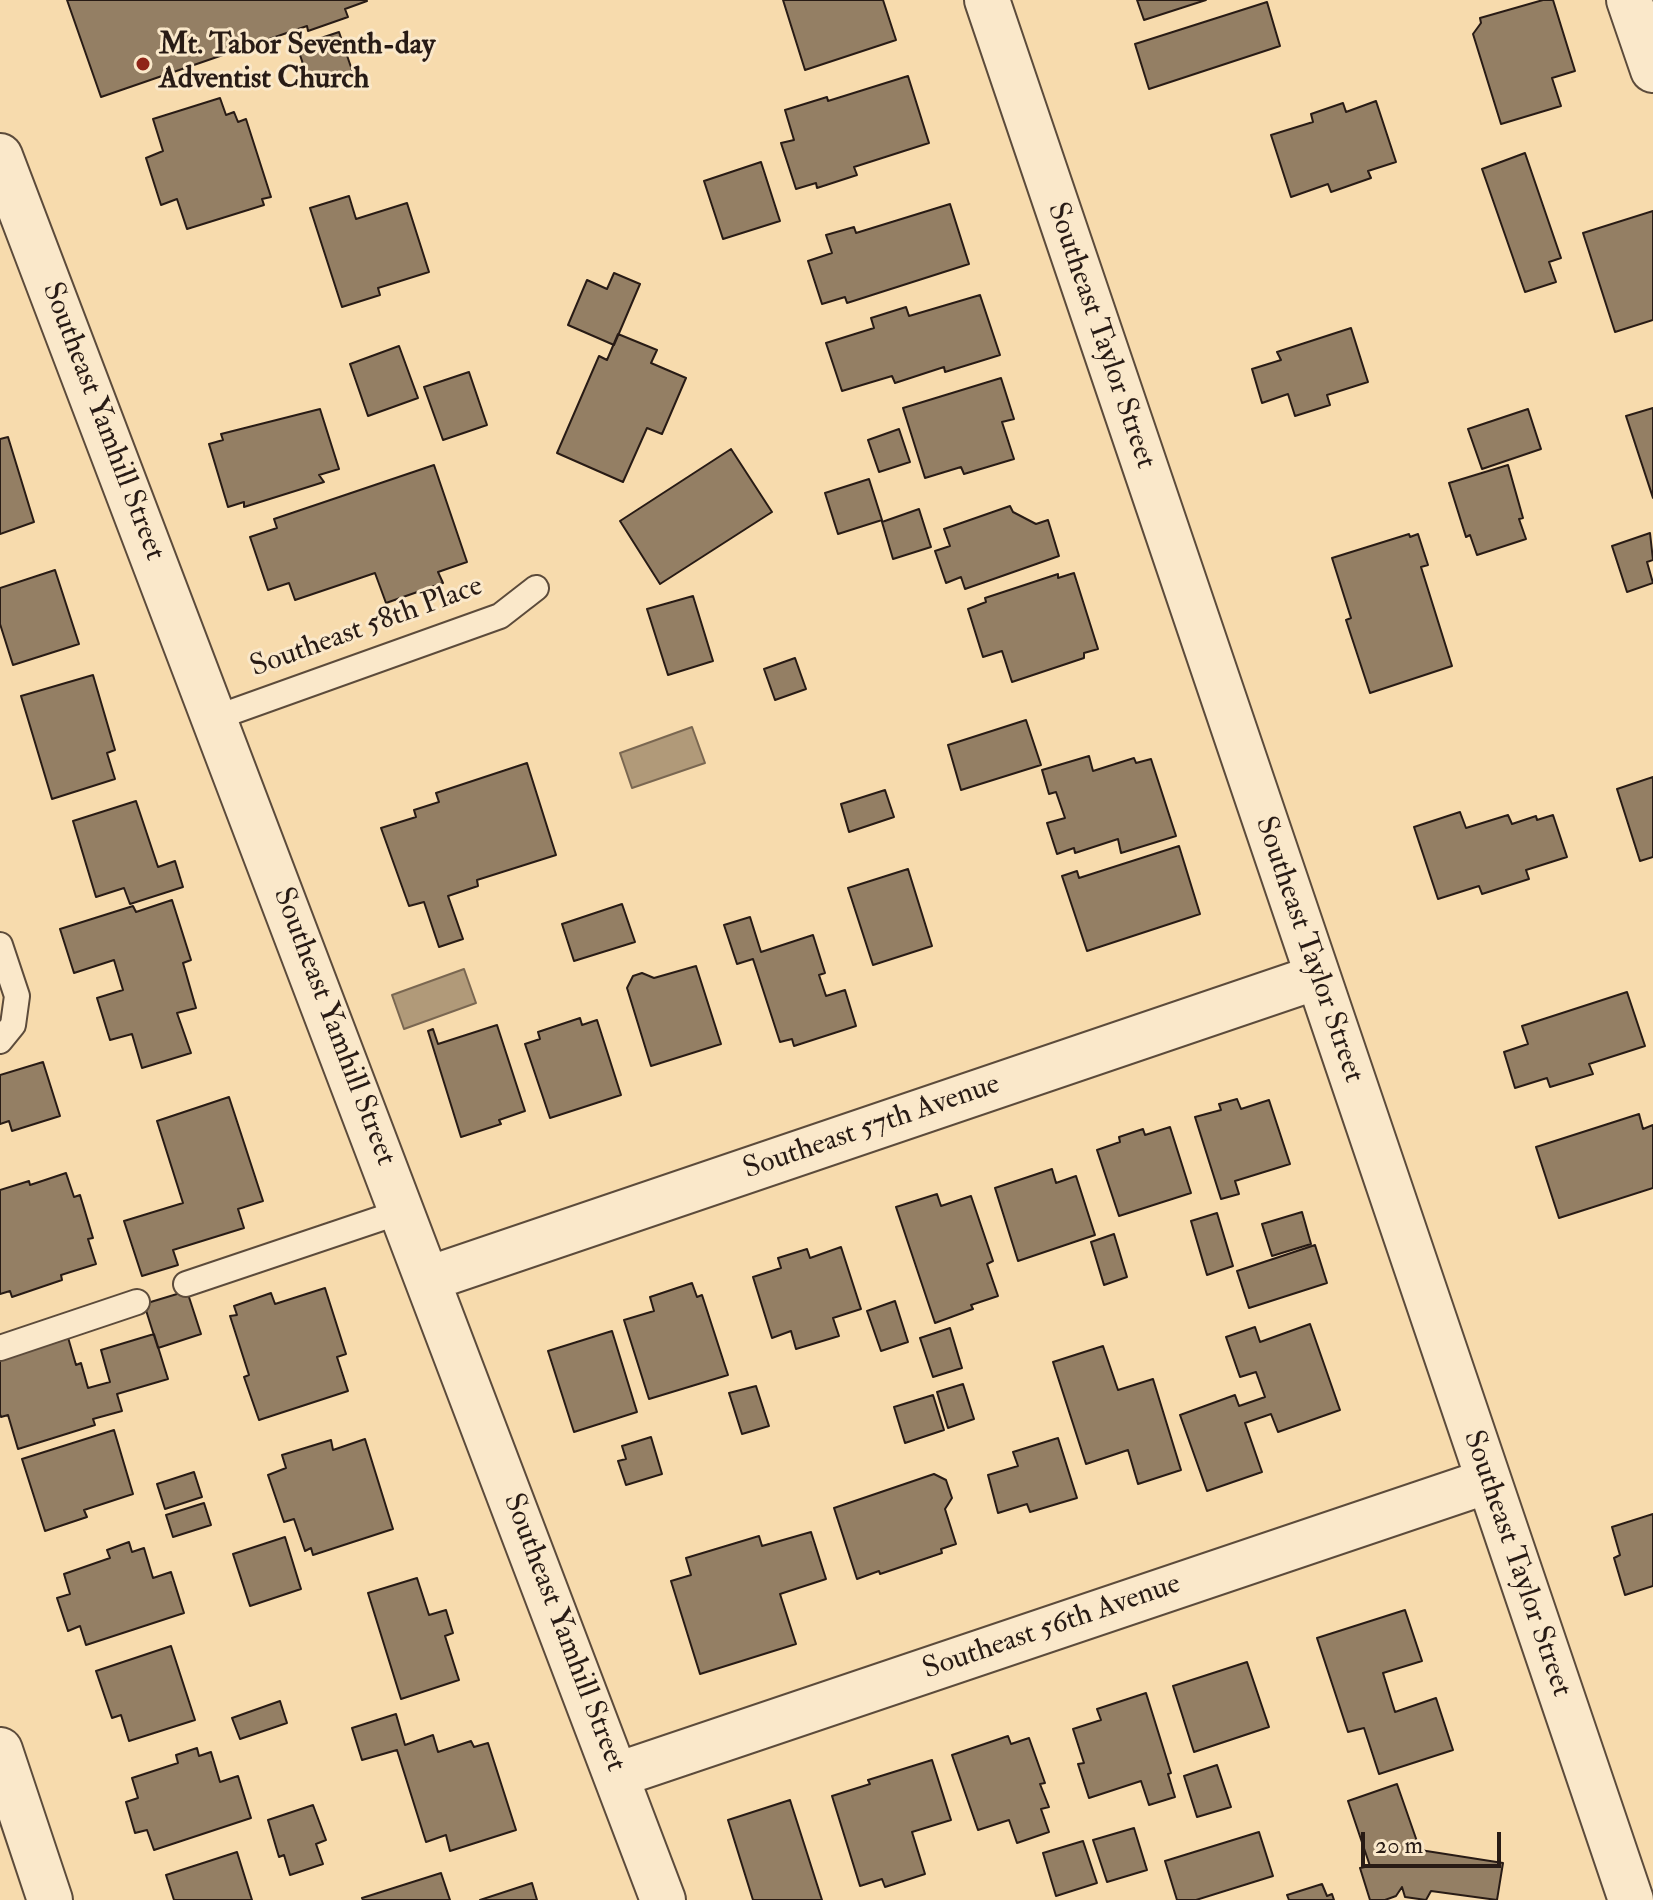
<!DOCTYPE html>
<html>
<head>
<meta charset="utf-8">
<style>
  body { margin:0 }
  #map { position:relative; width:1653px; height:1900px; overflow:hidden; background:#f7dbad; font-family:"IM FELL Double Pica",serif }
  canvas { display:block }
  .scale { position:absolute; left:1361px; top:1832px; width:140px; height:36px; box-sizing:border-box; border:4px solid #281b15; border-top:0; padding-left:10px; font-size:24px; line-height:28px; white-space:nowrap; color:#281b15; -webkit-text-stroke:6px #fae8ca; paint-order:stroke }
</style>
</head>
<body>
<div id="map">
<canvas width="1653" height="1900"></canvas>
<div class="scale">20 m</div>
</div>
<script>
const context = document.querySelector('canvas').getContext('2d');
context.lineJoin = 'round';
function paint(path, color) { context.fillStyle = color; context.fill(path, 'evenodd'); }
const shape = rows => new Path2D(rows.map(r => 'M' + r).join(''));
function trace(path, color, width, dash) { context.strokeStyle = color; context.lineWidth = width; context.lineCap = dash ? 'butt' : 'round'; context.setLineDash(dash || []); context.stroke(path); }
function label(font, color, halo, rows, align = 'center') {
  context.font = font + ' "IM FELL Double Pica",serif'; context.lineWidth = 6; context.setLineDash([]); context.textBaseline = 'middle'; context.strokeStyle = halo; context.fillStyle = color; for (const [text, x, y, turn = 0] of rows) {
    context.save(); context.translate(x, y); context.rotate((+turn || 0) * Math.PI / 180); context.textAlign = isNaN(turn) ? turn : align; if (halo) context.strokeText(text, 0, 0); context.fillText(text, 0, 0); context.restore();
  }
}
const water = shape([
  [692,727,705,763,632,788,620,753,692,727],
  [464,969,476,1003,404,1029,392,995,464,969]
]);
paint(water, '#b19a79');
trace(water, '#7a6751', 2);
const building = shape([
  [67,0,366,0,367,1,345,9,348,17,308,31,307,26,101,97,67,0],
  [783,0,883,0,896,40,805,70,783,0],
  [1137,0,1206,0,1144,20,1137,0],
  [1543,0,1553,0,1575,71,1552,78,1561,106,1501,124,1473,34,1481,23,1480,18,1543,0],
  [1267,2,1280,46,1149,89,1135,44,1267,2],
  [339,32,353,73,311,88,297,46,339,32],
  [908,76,929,143,854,167,857,175,817,188,816,183,796,189,781,143,794,140,785,110,827,97,828,101,908,76],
  [220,98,226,115,234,112,238,122,246,119,271,197,262,199,264,205,187,229,177,199,161,205,146,158,163,151,153,119,220,98],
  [1376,101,1396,162,1368,171,1371,178,1331,192,1328,184,1291,197,1271,135,1313,122,1311,114,1343,103,1346,112,1376,101],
  [1525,153,1561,258,1549,262,1556,282,1525,292,1482,169,1525,153],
  [761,162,780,221,723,239,704,181,761,162],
  [349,196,356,219,407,203,429,272,378,288,380,295,342,307,310,208,349,196],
  [950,204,969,264,847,303,845,297,822,304,808,261,832,253,826,235,854,227,856,233,950,204],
  [1653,211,1653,320,1615,332,1583,233,1653,211],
  [614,273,640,284,614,345,568,325,587,280,607,289,614,273],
  [980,295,1000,355,945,372,944,367,895,383,892,376,842,391,826,343,874,328,871,318,906,307,909,316,980,295],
  [1351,328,1368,382,1327,395,1330,405,1295,416,1288,394,1262,403,1252,369,1281,360,1277,352,1351,328],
  [618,334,657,350,651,363,686,378,662,434,647,428,623,482,557,453,599,356,607,360,618,334],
  [399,346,418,398,368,416,350,364,399,346],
  [469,372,487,425,443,440,424,387,469,372],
  [1001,378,1014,419,1002,422,1014,459,964,474,961,467,925,478,903,408,1001,378],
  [1653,408,1653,498,1626,416,1653,408],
  [320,409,339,469,319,475,324,482,244,507,244,502,228,507,209,444,223,440,221,434,320,409],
  [1528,409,1541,449,1482,469,1468,429,1528,409],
  [899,429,910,462,879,472,868,440,899,429],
  [8,437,34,522,0,534,0,439,8,437],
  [731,449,772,512,660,584,620,521,731,449],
  [434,465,467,562,438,572,443,583,386,603,375,573,295,600,289,583,268,590,250,537,277,528,274,519,434,465],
  [1508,465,1523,518,1519,519,1526,539,1477,555,1470,535,1466,537,1449,483,1508,465],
  [869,479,882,520,838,534,825,493,869,479],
  [1010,506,1013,512,1036,524,1048,520,1059,556,965,589,961,577,946,583,935,551,950,546,944,529,1010,506],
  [919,509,931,547,893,559,882,522,919,509],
  [1650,533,1653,560,1647,562,1653,583,1627,592,1612,546,1650,533],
  [1409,534,1410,537,1418,534,1428,565,1421,567,1452,666,1370,693,1346,620,1351,618,1332,558,1409,534],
  [55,570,79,644,13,665,0,624,0,588,55,570],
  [1074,573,1098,649,1084,653,1084,658,1012,682,1002,651,983,657,968,609,986,602,985,598,1058,574,1058,578,1074,573],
  [693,596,713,661,668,675,647,609,693,596],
  [795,658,806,689,775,700,764,669,795,658],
  [93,675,115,750,107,753,115,779,52,799,21,696,93,675],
  [1026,720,1041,765,961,790,948,745,1026,720],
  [1089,756,1093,771,1134,758,1136,763,1151,759,1176,836,1121,853,1118,839,1075,853,1074,848,1057,854,1047,823,1065,818,1056,792,1049,794,1042,770,1089,756],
  [527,763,556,855,477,880,478,886,448,896,463,939,439,947,424,902,409,906,381,828,416,817,414,810,439,802,436,793,527,763],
  [1653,777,1653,857,1640,861,1617,789,1653,777],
  [885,790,894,817,849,832,841,804,885,790],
  [136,801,158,867,175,861,183,887,130,904,124,888,96,897,73,821,136,801],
  [1460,812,1466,828,1508,815,1512,824,1536,816,1537,820,1553,815,1567,857,1526,870,1529,879,1482,894,1479,886,1438,899,1414,827,1460,812],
  [1179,846,1200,914,1087,951,1062,876,1077,871,1079,878,1179,846],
  [908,869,932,946,873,965,848,888,908,869],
  [172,900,191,960,183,963,196,1008,177,1013,191,1053,142,1068,132,1034,110,1040,97,998,123,990,114,960,74,973,60,929,133,906,136,912,172,900],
  [622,904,635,942,574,961,562,924,622,904],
  [750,917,761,952,813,935,825,973,819,975,826,996,845,990,856,1026,794,1046,792,1039,780,1042,753,959,737,964,724,925,750,917],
  [696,966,721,1044,651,1066,627,988,633,976,642,973,654,978,696,966],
  [1627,992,1645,1046,1589,1064,1593,1074,1550,1087,1547,1078,1515,1088,1504,1052,1528,1044,1522,1026,1627,992],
  [580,1018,582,1025,597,1020,621,1095,550,1118,525,1044,540,1039,538,1032,580,1018],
  [497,1025,525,1111,499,1120,501,1124,461,1137,428,1031,433,1029,438,1044,497,1025],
  [43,1062,60,1116,12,1131,9,1121,0,1124,0,1075,43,1062],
  [229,1097,263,1201,238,1209,244,1228,173,1250,178,1265,142,1276,124,1221,183,1203,157,1121,229,1097],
  [1237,1099,1241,1109,1269,1100,1290,1164,1235,1181,1239,1194,1221,1199,1195,1117,1221,1110,1219,1104,1237,1099],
  [1639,1114,1643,1129,1653,1125,1653,1188,1559,1218,1536,1147,1639,1114],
  [1170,1127,1191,1193,1119,1216,1097,1150,1120,1142,1119,1137,1143,1129,1145,1135,1170,1127],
  [1052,1169,1056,1183,1076,1176,1095,1235,1018,1261,995,1188,1052,1169],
  [66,1173,74,1197,80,1195,93,1238,88,1239,96,1264,61,1275,62,1280,12,1297,10,1291,0,1294,0,1190,29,1181,30,1185,66,1173],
  [937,1194,941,1206,971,1196,993,1261,987,1264,998,1296,971,1305,973,1309,935,1323,896,1207,937,1194],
  [1302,1212,1311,1244,1272,1256,1262,1224,1302,1212],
  [1217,1213,1233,1266,1207,1275,1191,1221,1217,1213],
  [1114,1234,1127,1277,1104,1285,1091,1242,1114,1234],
  [1315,1245,1327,1283,1249,1308,1237,1271,1315,1245],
  [841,1247,861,1309,833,1318,839,1336,796,1349,791,1331,772,1338,753,1277,781,1268,778,1258,807,1249,810,1258,841,1247],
  [692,1283,697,1297,702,1295,728,1375,649,1399,624,1320,654,1311,650,1297,692,1283],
  [325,1288,346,1354,337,1357,348,1391,259,1420,244,1377,249,1375,230,1316,237,1315,234,1306,271,1293,275,1304,325,1288],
  [187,1291,201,1334,158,1348,144,1304,187,1291],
  [895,1301,908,1342,881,1351,867,1311,895,1301],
  [1310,1324,1340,1410,1278,1432,1271,1414,1245,1423,1262,1472,1207,1491,1180,1415,1235,1395,1239,1406,1265,1397,1256,1372,1240,1377,1226,1337,1255,1327,1260,1342,1310,1324],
  [950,1328,962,1368,933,1377,920,1338,950,1328],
  [612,1331,637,1412,574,1432,548,1351,612,1331],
  [67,1334,76,1365,81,1363,88,1388,110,1382,101,1350,154,1334,168,1379,117,1394,122,1411,93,1419,95,1425,18,1449,8,1415,1,1417,0,1414,0,1354,67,1334],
  [1103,1346,1118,1390,1153,1379,1181,1470,1138,1484,1128,1450,1086,1464,1053,1362,1103,1346],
  [963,1384,974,1419,948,1428,937,1392,963,1384],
  [756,1386,769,1426,742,1434,729,1393,756,1386],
  [933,1395,944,1430,905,1443,894,1407,933,1395],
  [114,1430,133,1494,84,1510,87,1517,45,1531,22,1459,114,1430],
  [651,1437,662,1474,626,1485,618,1461,626,1459,622,1446,651,1437],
  [1058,1438,1077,1498,1030,1512,1027,1504,998,1513,988,1475,1018,1466,1013,1452,1058,1438],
  [365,1439,393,1529,313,1555,311,1548,305,1551,294,1519,284,1522,268,1475,286,1468,282,1455,331,1440,333,1450,365,1439],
  [194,1472,202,1497,165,1509,157,1484,194,1472],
  [934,1474,946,1480,952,1498,945,1509,956,1544,941,1549,942,1553,880,1574,879,1571,857,1579,834,1508,934,1474],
  [204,1503,211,1525,173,1537,166,1515,204,1503],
  [1653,1514,1653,1586,1625,1595,1614,1558,1620,1555,1612,1527,1653,1514],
  [811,1532,826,1579,780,1594,796,1644,700,1674,671,1581,691,1575,686,1558,759,1536,762,1546,811,1532],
  [285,1537,301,1589,250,1606,233,1554,285,1537],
  [129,1542,132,1552,144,1548,153,1578,171,1572,184,1613,86,1645,80,1626,68,1631,57,1598,70,1594,64,1574,110,1558,107,1550,129,1542],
  [417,1578,429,1615,446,1610,453,1633,445,1636,459,1680,401,1699,368,1593,417,1578],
  [1405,1610,1422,1661,1383,1673,1395,1712,1436,1698,1453,1750,1379,1774,1364,1728,1348,1732,1317,1638,1405,1610],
  [171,1646,195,1720,129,1741,121,1715,112,1718,96,1671,171,1646],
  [1247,1662,1269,1727,1194,1752,1173,1686,1247,1662],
  [1146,1693,1171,1773,1168,1774,1175,1797,1149,1805,1141,1781,1089,1798,1078,1764,1084,1763,1073,1729,1101,1720,1097,1709,1146,1693],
  [280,1701,287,1723,240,1739,232,1718,280,1701],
  [396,1714,405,1745,433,1735,438,1752,471,1741,474,1747,488,1743,516,1830,450,1851,446,1835,426,1842,397,1750,362,1760,352,1728,396,1714],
  [1008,1736,1011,1744,1029,1738,1045,1783,1040,1784,1049,1807,1041,1809,1049,1832,1017,1843,1009,1820,978,1830,952,1755,1008,1736],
  [197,1748,199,1756,211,1752,220,1782,238,1776,251,1818,154,1850,147,1830,135,1833,126,1802,138,1798,132,1778,178,1763,176,1755,197,1748],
  [932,1760,951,1820,912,1832,925,1874,885,1887,882,1879,860,1886,832,1796,870,1784,868,1780,932,1760],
  [1217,1765,1231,1807,1197,1817,1184,1776,1217,1765],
  [1397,1784,1420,1850,1503,1863,1497,1900,1431,1891,1426,1900,1405,1897,1402,1887,1396,1896,1385,1900,1370,1900,1360,1868,1370,1866,1348,1801,1397,1784],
  [790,1800,822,1900,753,1900,728,1820,790,1800],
  [313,1805,326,1840,316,1844,323,1864,290,1875,284,1855,279,1857,268,1820,313,1805],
  [1134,1828,1147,1870,1107,1882,1093,1840,1134,1828],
  [1259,1832,1273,1876,1196,1900,1177,1900,1165,1861,1259,1832],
  [1083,1841,1097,1883,1056,1896,1043,1853,1083,1841],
  [237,1852,252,1900,174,1900,166,1875,237,1852],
  [441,1873,450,1900,363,1900,362,1898,441,1873],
  [532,1883,537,1900,480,1900,532,1883],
  [1322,1884,1327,1896,1332,1894,1334,1900,1289,1900,1287,1895,1322,1884]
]);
paint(building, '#947f64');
trace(building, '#281b15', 2);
const service = shape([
  [215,718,500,616,536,588],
  [0,945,17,996,13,1025,0,1041],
  [186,1284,403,1211],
  [0,1348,137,1302]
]);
const minor = shape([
  [987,0,1631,1900],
  [1629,0,1653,70],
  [0,156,663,1900],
  [428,1279,1317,977],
  [617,1775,1488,1481]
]);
const tertiary = shape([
  [0,1750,50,1900]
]);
trace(service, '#5c4b3b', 28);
trace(minor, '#5c4b3b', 48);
trace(tertiary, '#5c4b3b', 48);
trace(service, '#fae8ca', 24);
trace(minor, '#fae8ca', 44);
trace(tertiary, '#fae8ca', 44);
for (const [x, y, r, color] of [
  [143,64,8,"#8f2418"]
]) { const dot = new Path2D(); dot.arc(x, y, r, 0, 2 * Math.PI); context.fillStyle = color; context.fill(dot); trace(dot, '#fae8ca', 3); }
label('bold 30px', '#281b15', '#fae8ca', [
  ["Mt. Tabor Seventh-day",159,47],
  ["Adventist Church",159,81]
], 'left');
label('30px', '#281b15', '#fae8ca', [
  ["Southeast Taylor Street",1100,336,71],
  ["Southeast Yamhill Street",102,422,69],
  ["Southeast 58th Place",367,628,-20],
  ["Southeast Taylor Street",1308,950,71],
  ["Southeast Yamhill Street",333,1027,69],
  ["Southeast 57th Avenue",872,1128,-19],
  ["Southeast Taylor Street",1516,1564,71],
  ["Southeast 56th Avenue",1052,1628,-19],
  ["Southeast Yamhill Street",563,1633,69]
]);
</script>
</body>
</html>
